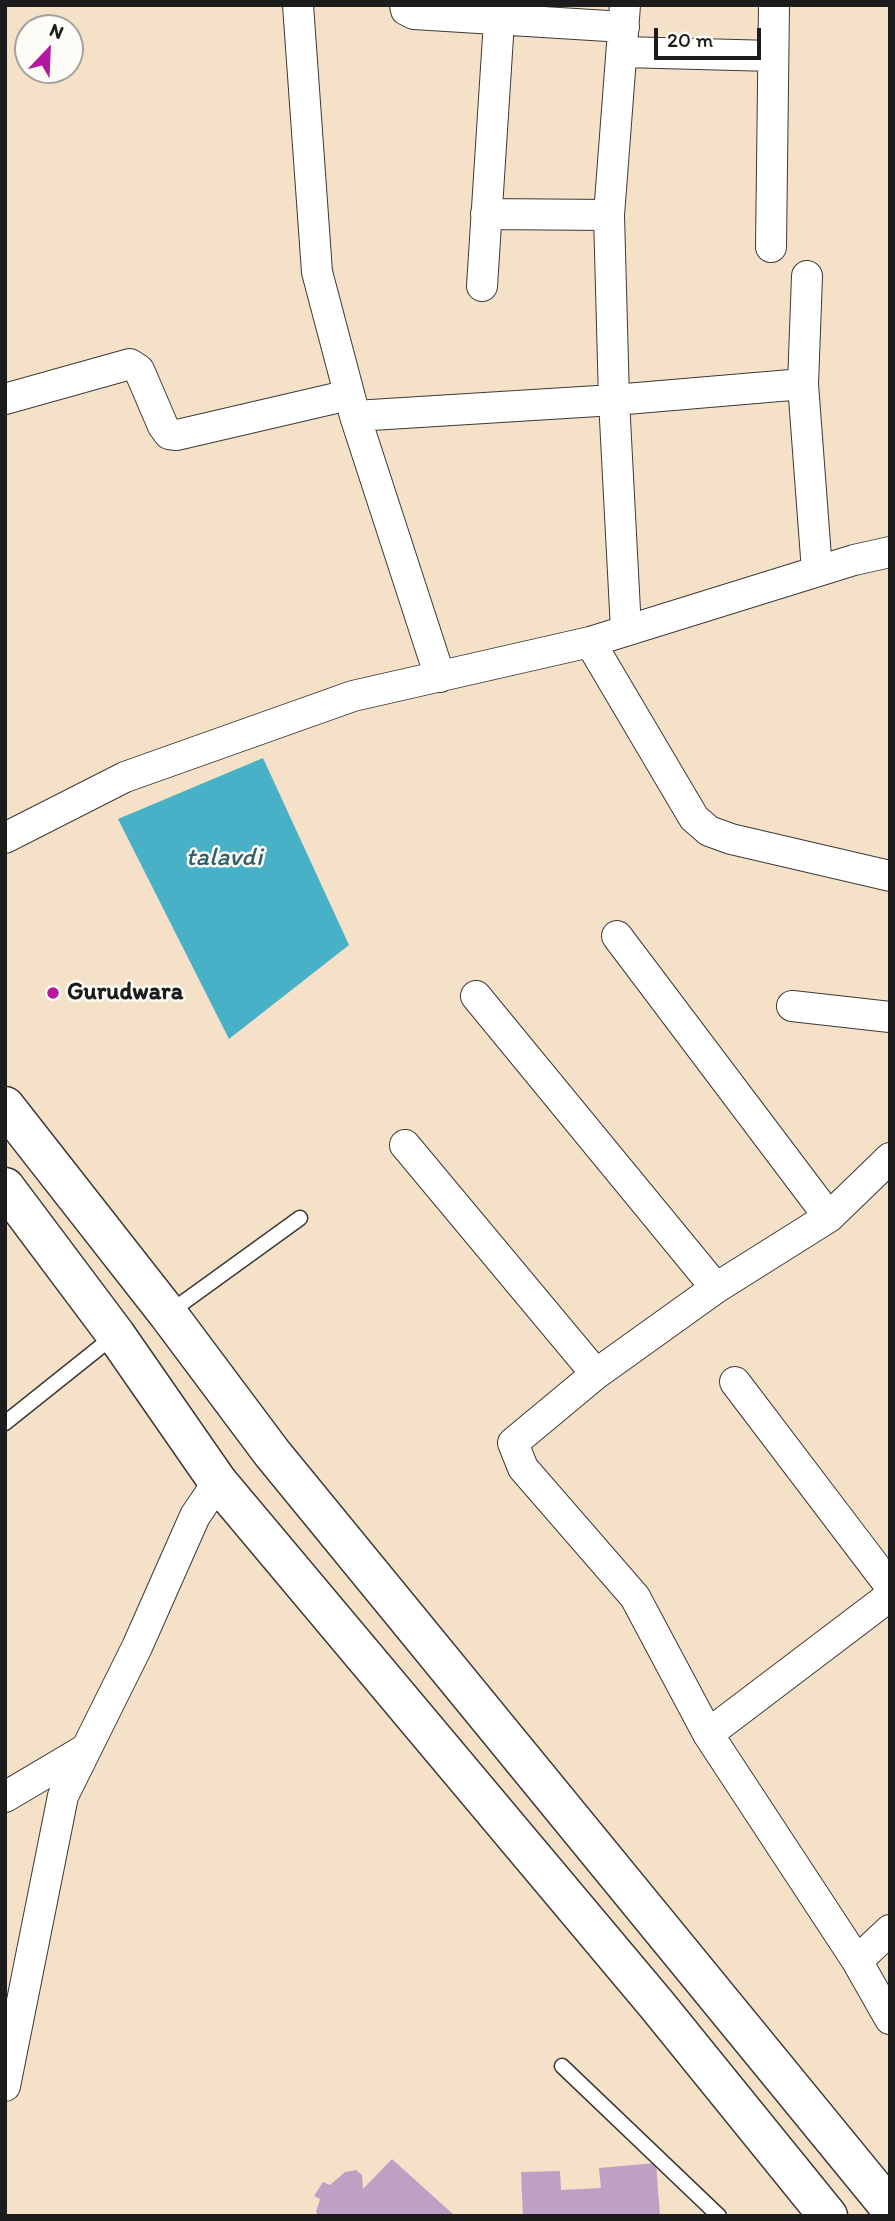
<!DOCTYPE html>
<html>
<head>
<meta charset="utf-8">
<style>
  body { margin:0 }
  #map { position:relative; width:895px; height:2221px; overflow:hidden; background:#f5e1c7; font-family:Itim,sans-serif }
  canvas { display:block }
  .frame { position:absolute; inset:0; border:7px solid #1c1c1c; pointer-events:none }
  .north { position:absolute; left:14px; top:14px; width:70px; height:70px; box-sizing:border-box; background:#fdfcf7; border:2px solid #a3a29f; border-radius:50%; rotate:23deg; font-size:19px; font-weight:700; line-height:28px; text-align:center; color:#1c1c1c }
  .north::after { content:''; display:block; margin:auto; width:24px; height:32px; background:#b5179e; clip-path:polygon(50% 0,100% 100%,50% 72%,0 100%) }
  .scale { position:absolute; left:654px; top:28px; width:107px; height:32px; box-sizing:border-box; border:4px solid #1c1c1c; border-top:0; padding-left:9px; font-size:21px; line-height:24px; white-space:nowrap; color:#1c1c1c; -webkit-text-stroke:5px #fdfcf7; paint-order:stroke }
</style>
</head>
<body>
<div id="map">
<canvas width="895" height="2221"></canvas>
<div class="frame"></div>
<div class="north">N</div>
<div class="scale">20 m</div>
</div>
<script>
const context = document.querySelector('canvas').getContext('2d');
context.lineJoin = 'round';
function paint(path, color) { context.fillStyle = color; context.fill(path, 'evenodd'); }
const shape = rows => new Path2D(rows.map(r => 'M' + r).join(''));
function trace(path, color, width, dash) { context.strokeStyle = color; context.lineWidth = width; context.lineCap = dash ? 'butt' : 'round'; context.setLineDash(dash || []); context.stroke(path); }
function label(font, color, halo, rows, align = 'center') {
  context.font = font + ' Itim,sans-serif'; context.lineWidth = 5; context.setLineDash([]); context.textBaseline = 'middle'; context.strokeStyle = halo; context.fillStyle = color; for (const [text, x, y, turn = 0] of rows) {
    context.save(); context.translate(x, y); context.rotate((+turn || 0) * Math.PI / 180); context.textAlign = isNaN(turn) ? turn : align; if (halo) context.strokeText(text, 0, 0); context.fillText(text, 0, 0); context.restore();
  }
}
paint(shape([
  [263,758,349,945,229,1039,118,819]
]), '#48b0c7');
paint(shape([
  [392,2159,455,2216,319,2216,316,2212,320,2199,314,2196,323,2182,330,2185,345,2172,356,2170,362,2175,363,2189],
  [656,2163,660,2216,523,2216,521,2172,560,2171,561,2190,601,2188,599,2168]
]), '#bea0c4');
const service = shape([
  [170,1312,300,1218],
  [5,1423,114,1336],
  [562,2066,719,2216]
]);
const minor = shape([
  [298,5,317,272,355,416,440,677],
  [405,5,406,10,414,14,624,27],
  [625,5,609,215,614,400,626,630],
  [623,52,773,56],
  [486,214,609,215],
  [771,247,774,5],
  [807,276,803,384,817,571],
  [482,286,499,21],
  [5,399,130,364,139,370,163,426,169,434,177,435,349,395],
  [355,416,614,400,803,384],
  [590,642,694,818,709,831,731,839,890,876],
  [5,838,125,777,353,696,590,642,854,560,890,552],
  [617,936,829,1217,716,1288,596,1374,513,1443,523,1468,635,1597,708,1734,857,1961,890,2019],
  [476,996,716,1288],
  [792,1006,890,1017],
  [405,1145,596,1374],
  [829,1217,890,1158],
  [735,1382,890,1586],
  [708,1734,890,1596],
  [5,1797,86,1749],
  [857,1961,890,1930],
  [5,2086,63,1796,137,1647,195,1516,218,1482]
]);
const primary = shape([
  [5,1106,168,1314,272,1453,890,2208],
  [5,1187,116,1335,218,1482,657,2005,828,2216]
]);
trace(service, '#3d3a36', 17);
trace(minor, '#3d3a36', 32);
trace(primary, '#3d3a36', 41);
trace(service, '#fff', 14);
trace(minor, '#fff', 30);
trace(primary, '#fff', 38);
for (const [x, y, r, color] of [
  [53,993,7,"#b5179e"]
]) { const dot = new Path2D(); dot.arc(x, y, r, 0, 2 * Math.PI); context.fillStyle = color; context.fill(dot); trace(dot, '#fdfcf7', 2.5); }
label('bold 24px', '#1c1c1c', '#fdfcf7', [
  ["Gurudwara",67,993]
], 'left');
label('italic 26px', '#305f69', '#fdfcf7', [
  ["talavdi",224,858]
]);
</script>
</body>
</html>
